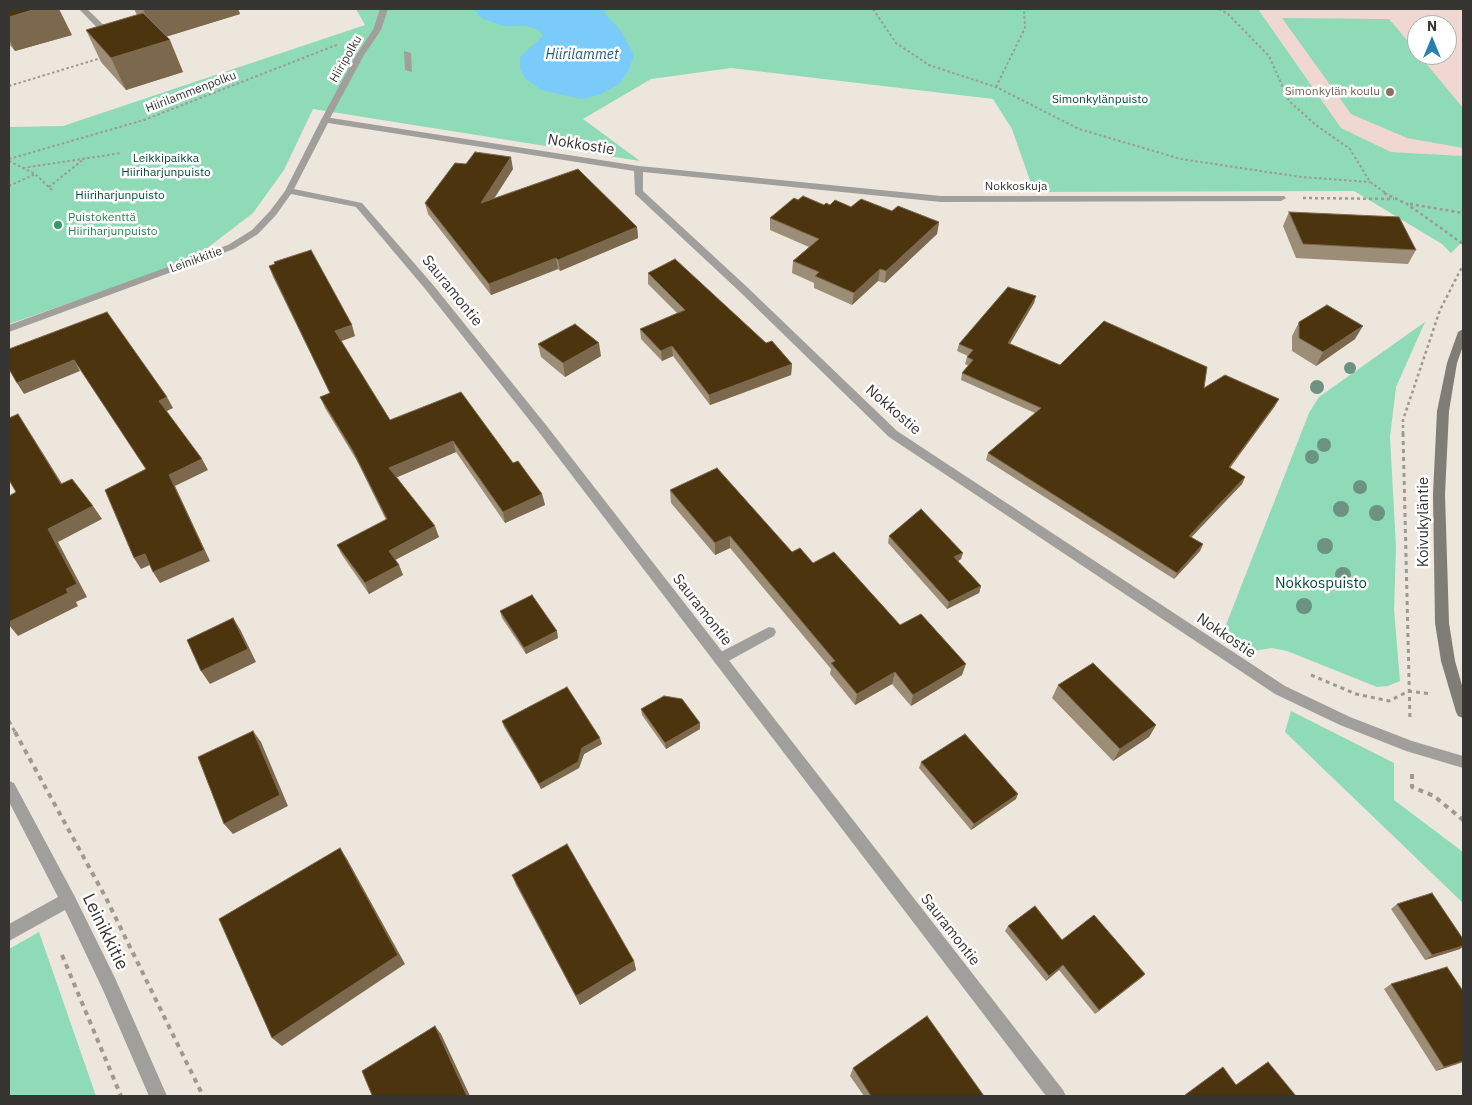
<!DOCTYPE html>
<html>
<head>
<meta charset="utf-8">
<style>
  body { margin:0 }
  #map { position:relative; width:1472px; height:1105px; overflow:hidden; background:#ede6dd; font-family:"IBM Plex Sans",sans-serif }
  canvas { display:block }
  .frame { position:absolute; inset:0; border:10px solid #373531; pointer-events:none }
  .north { position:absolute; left:1407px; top:15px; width:50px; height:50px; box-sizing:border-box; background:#fff; border:1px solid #afaead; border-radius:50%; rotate:0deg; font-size:14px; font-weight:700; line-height:20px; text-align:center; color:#373531 }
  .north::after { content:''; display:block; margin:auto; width:18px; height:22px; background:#2681af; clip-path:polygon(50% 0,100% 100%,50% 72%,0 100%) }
</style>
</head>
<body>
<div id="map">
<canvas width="1472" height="1105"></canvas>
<div class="frame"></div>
<div class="north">N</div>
</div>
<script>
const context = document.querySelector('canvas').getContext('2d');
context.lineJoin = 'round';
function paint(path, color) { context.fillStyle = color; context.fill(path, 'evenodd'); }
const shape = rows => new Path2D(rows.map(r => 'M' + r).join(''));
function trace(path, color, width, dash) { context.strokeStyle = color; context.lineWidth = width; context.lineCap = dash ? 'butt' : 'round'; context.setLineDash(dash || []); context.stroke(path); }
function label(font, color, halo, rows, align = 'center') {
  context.font = font + ' "IBM Plex Sans",sans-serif'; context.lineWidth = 5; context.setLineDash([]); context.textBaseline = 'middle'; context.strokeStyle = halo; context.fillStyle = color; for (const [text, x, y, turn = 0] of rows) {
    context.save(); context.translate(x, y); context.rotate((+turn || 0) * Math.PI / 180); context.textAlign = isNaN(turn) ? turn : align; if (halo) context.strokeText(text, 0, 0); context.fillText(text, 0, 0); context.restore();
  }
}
paint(shape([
  [1258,9,1463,9,1463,156,1391,152,1341,128],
  [1417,25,1447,25,1447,55,1417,55]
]), '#f1d7d2');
paint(shape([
  [356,9,1258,9,1341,128,1391,152,1463,156,1463,241,1451,253,1442,244,1354,191,1034,192,1012,129,993,99,731,68,651,79,583,119,640,161,313,109,284,170,253,213,202,252,170,268,9,324,9,127,63,126,365,25],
  [1282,18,1389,19,1417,52,1417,55,1419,55,1463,108,1463,148,1407,138,1351,114],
  [1425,322,1396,387,1390,437,1396,547,1394,610,1400,681,1388,686,1377,687,1287,651,1272,648,1253,651,1222,635,1309,413,1319,397],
  [1291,711,1394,763,1394,800,1463,852,1463,903,1285,732],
  [39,932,96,1096,9,1096,9,949]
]), '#8fdab7');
paint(shape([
  [473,9,604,9,606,15,620,30,634,55,628,72,618,85,599,95,581,99,541,90,525,78,520,69,520,57,543,36,539,30,525,26,504,26,483,19]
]), '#7acbf9');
trace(shape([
  [873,9,896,43,929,65,996,87,1079,129,1181,159,1301,177,1370,182],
  [1219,9,1228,14,1269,56,1289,101,1316,125,1350,149,1370,182,1387,194],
  [9,86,101,58],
  [996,87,1025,28,1024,9],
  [9,159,144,120,339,44],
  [9,161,35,174,53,191],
  [23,168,121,153],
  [9,186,35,174],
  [49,187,85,158]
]), '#9e9992', 2, [2.5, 2.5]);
trace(shape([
  [1384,193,1407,204,1463,244],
  [1303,198,1394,199],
  [1410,204,1463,213],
  [1403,434,1403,420,1440,310,1463,265]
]), '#9e9992', 2.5, [3, 3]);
trace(shape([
  [1403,433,1410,720],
  [1311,675,1356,694,1389,701,1409,691,1431,694],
  [9,721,16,734]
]), '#9e9992', 3, [4, 4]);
trace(shape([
  [15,732,106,898,203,1096],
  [1412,774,1412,787,1434,796,1463,820],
  [62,955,121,1096]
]), '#9e9992', 4, [5, 5]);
paint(shape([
  [79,9,87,9,114,35,114,39,108,39,79,9],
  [380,9,388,9,381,30,364,55,329,120,322,122,321,120,356,55,373,30,380,9],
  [404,51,411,53,412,72,405,70,404,51],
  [769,627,774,628,776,632,774,636,725,663,720,665,715,663,713,659,715,655,769,627]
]), '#a19f9b');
paint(shape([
  [325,117,639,166,941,196,1284,196,1286,198,1281,201,941,202,643,172,643,191,746,286,897,431,1285,686,1350,717,1412,741,1463,756,1463,768,1406,751,1340,725,1275,694,889,437,738,290,635,194,634,171,328,123,294,189,362,203,434,286,546,425,1063,1090,1066,1096,1046,1096,538,431,426,290,356,207,291,194,276,215,258,234,234,249,9,332,9,325,228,245,252,230,270,211,285,191,321,120,325,117],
  [9,781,14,783,74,895,115,978,167,1096,149,1096,103,990,65,910,9,941,9,924,58,897,9,802,9,781]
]), '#a19f9b');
paint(shape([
  [1463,329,1463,346,1457,363,1449,411,1445,494,1449,623,1455,661,1463,689,1463,718,1458,716,1456,712,1441,661,1435,623,1433,494,1437,411,1447,363,1458,332,1463,329]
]), '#807c76');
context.fillStyle = '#6c9281';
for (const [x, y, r] of [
  [1350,368,6],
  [1317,387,7],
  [1324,445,7],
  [1312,457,7],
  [1360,487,7],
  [1341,509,8],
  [1377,513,8],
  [1325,546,8],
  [1343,575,8],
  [1304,606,8]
]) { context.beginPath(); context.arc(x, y, r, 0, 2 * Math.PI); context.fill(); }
paint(shape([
  [9,9,72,35,15,51,9,44],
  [134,9,238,9,240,14,167,36,183,72,126,90,101,62,86,30,137,15],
  [513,169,494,199,637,227,638,238,560,271,558,269,491,295,428,214,425,203],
  [798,200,824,205,830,205,892,211,939,222,937,234,885,283,878,281,852,305,814,288,814,283,792,273,793,261,809,247,770,230,770,218],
  [1289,212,1416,250,1408,264,1296,258,1283,226],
  [269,266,355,336,341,341,390,420,513,463,542,494,545,505,505,523,456,452,397,477,439,537,395,560,399,565,403,575,369,594,342,555,337,545,386,520,357,461,325,408,320,397,330,393,273,277],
  [648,273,766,343,792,364,791,375,710,405,673,356,662,361,641,339,640,329,677,313,648,284],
  [1036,296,1034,303,1010,344,1060,365,1204,388,1275,406,1230,468,1245,477,1242,484,1191,537,1203,544,1200,551,1174,579,986,460,988,453,1035,413,961,380,962,373,969,366,965,364,967,357,968,356,957,351,959,344],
  [1299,322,1355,339,1316,366,1292,351,1292,336],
  [538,344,601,356,565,377,541,357],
  [670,490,813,563,900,625,962,675,911,706,892,684,855,705,830,674,831,669,730,548,715,555,671,503],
  [889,536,961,559,958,561,981,586,979,593,947,609,888,543],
  [500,611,558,638,526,654,502,618],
  [1058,685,1156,725,1149,737,1113,761,1052,698],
  [641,709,700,729,666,749,642,715],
  [502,721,602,744,584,754,579,768,541,789,504,727],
  [921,762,1016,799,971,830,919,768],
  [512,875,634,961,636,970,580,1005,516,885],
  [1397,904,1460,949,1425,960,1391,909],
  [1008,926,1062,940,1145,974,1141,978,1095,1014,1059,970,1046,981,1005,931],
  [1391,984,1463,991,1463,1062,1436,1071,1384,989],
  [853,1068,984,1096,864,1096,850,1076]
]), '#9c8d76');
paint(shape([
  [36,9,59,9,72,35,15,51,9,39,9,17],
  [143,9,238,9,240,14,156,40],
  [170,40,183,72,126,90,111,58],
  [511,157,513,169,483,215,481,203],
  [939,222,937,234,885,283,886,271],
  [637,227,638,238,560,271,558,260],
  [556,258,558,269,491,295,489,284],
  [880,269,878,281,852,305,854,293],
  [1036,296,1034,303,1006,350,1008,343],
  [352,325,355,336,339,342,335,331],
  [1363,326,1355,339,1316,366,1323,352],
  [599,343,601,356,565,377,563,363],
  [672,346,673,356,662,361,661,351],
  [74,360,80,371,24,394,17,383],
  [792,364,791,375,710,405,709,395],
  [167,397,173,408,165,412,159,401],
  [1279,399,1275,406,1225,474,1229,467],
  [18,414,27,428,71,498,61,484],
  [453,441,456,452,393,479,389,468],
  [202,459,208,470,175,486,210,561,160,583,153,572,169,475],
  [1245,477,1242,484,1186,543,1189,536],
  [542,494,545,505,505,523,503,512],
  [93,506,102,519,58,542,87,597,76,602,78,606,18,636,9,625,9,622,48,529],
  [435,526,439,537,393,561,389,551],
  [730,536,730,548,715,555,715,543],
  [1203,544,1200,551,1174,579,1177,573],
  [963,553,961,559,953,564,954,557],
  [145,554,152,564,141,569,134,558],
  [399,565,403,575,369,594,365,583],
  [981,586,979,593,947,609,949,602],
  [233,618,241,631,256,662,210,684,201,671],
  [557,631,558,638,526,654,524,648],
  [966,664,962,675,911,706,913,695],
  [895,672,892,684,855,705,857,694],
  [700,723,700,729,666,749,665,743],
  [1156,725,1149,737,1113,761,1120,749],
  [253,731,261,742,288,806,233,834,224,824],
  [600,738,602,744,584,754,579,768,541,789,539,784,582,748],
  [1018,794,1016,799,971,830,974,824],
  [340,848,347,859,405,964,282,1046,272,1038],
  [1463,946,1463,947,1460,949,1425,960,1432,955],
  [634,961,636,970,580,1005,576,996],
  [1063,965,1059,970,1046,981,1049,976],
  [1145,974,1141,978,1095,1014,1099,1010],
  [435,1026,441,1034,470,1096,467,1096],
  [1463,1061,1463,1062,1436,1071,1444,1067]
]), '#7c694d');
const building = shape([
  [9,9,36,9,9,17,9,9],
  [143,13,170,40,111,58,86,30,143,13],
  [475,152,511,157,481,203,578,169,637,227,558,260,556,258,489,284,425,203,455,163,466,164,475,152],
  [803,196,824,205,826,203,830,205,835,200,851,207,861,199,892,211,898,206,939,222,886,271,880,269,854,293,815,276,819,272,793,261,819,239,770,218,794,198,798,200,803,196],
  [1289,212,1399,217,1416,250,1303,244,1289,212],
  [311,250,352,325,335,331,390,420,461,392,513,463,518,461,542,494,503,512,453,441,389,468,435,526,389,551,399,565,365,583,337,545,387,519,353,451,320,397,330,393,269,266,275,264,274,262,311,250],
  [675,259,766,343,772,341,792,364,709,395,672,346,661,351,640,329,685,310,648,273,675,259],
  [1008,287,1036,296,1008,343,1060,365,1104,321,1207,367,1204,388,1225,375,1279,399,1229,467,1245,477,1189,536,1203,544,1177,573,988,453,1041,408,962,373,973,360,967,357,973,350,959,344,1008,287],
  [1327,305,1363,326,1323,352,1299,338,1299,322,1327,305],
  [107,312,167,397,159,401,202,459,169,475,204,550,153,572,145,554,134,558,105,490,146,469,74,360,17,383,9,369,9,349,107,312],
  [575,324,599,343,563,363,538,344,575,324],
  [18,414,61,484,72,479,93,506,48,529,77,584,66,589,68,593,9,622,9,496,16,492,9,480,9,418,18,414],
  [717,468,792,552,800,548,813,563,834,552,900,625,921,614,966,664,913,695,895,672,857,694,831,663,835,661,730,536,715,543,670,490,717,468],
  [921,509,963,553,954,557,981,586,949,602,889,536,921,509],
  [532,595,557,631,524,648,500,611,532,595],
  [233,618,248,649,201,671,187,640,233,618],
  [1093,663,1156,725,1120,749,1058,685,1093,663],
  [567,687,600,738,582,748,578,762,539,784,502,721,567,687],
  [664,696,682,699,700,723,665,743,641,709,664,696],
  [253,731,280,795,224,824,198,757,253,731],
  [965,734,1018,794,974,824,921,762,965,734],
  [567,844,634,961,576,996,512,875,567,844],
  [340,848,398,955,272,1038,219,919,340,848],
  [1432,893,1463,939,1463,946,1432,955,1397,904,1432,893],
  [1035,906,1062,940,1094,915,1145,974,1099,1010,1063,965,1049,976,1008,926,1035,906],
  [1447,967,1463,991,1463,1061,1444,1067,1391,984,1447,967],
  [927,1016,984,1096,871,1096,853,1068,927,1016],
  [435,1026,467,1096,369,1096,372,1095,362,1071,435,1026],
  [1268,1062,1296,1096,1186,1096,1185,1095,1223,1067,1236,1085,1268,1062]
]);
paint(building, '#4c340f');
trace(building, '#7c694d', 1);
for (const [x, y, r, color] of [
  [1390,92,5,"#8d6e63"],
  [58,225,5,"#2e9e5b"]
]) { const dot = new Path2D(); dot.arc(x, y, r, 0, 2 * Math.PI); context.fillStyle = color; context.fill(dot); trace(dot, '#fff', 2); }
label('12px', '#373531', '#fff', [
  ["Hiiripolku",346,59,-60],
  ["Hiirilammenpolku",191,92,-21],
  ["Nokkoskuja",1016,187],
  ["Leinikkitie",196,260,-20]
]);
label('12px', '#785e54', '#fff', [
  ["Simonkylän koulu",1380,92]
], 'right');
label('12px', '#034e36', '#fff', [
  ["Simonkylänpuisto",1100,100],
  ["Leikkipaikka",166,159],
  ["Hiiriharjunpuisto",166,173],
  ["Hiiriharjunpuisto",120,196]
]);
label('12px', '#27864d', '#fff', [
  ["Puistokenttä",68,218],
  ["Hiiriharjunpuisto",68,232]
], 'left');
label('italic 14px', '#1e5c7b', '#fff', [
  ["Hiirilammet",582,55]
]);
label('15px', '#373531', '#fff', [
  ["Nokkostie",581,145,9],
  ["Sauramontie",452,291,51],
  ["Nokkostie",893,410,41],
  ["Koivukyläntie",1424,522,-90],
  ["Sauramontie",702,610,52],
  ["Nokkostie",1226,636,34],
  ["Sauramontie",950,930,52]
]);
label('15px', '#034e36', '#fff', [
  ["Nokkospuisto",1321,584]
]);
label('18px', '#373531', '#fff', [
  ["Leinikkitie",105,932,64]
]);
</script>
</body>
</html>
